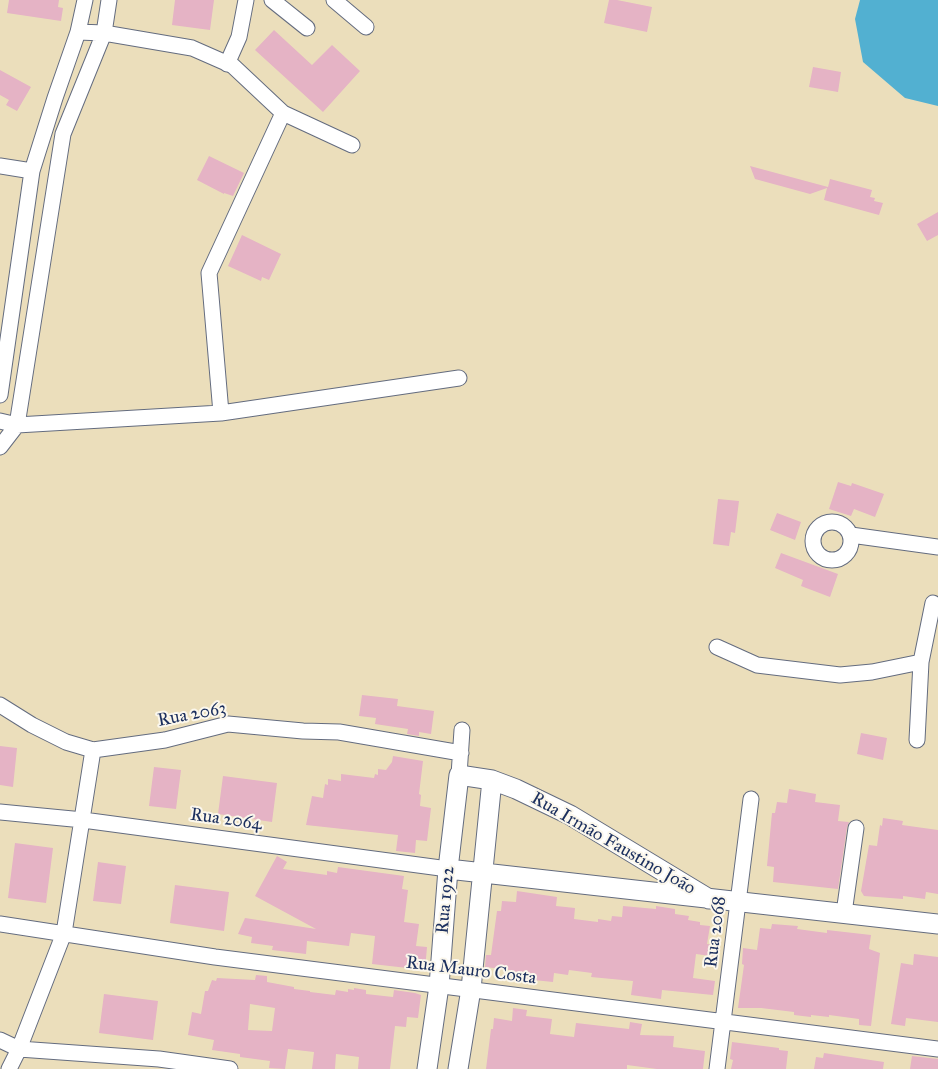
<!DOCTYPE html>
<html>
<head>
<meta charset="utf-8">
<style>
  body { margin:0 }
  canvas { display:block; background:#ebdebb }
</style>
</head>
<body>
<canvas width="938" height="1069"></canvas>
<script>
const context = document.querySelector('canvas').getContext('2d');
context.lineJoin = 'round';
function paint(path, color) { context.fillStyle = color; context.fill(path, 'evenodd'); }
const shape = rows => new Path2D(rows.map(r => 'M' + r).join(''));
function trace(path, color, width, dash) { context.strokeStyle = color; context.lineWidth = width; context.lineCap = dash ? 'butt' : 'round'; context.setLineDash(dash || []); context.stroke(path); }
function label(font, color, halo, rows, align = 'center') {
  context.font = font + ' "IM FELL Great Primer",serif'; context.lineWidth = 4; context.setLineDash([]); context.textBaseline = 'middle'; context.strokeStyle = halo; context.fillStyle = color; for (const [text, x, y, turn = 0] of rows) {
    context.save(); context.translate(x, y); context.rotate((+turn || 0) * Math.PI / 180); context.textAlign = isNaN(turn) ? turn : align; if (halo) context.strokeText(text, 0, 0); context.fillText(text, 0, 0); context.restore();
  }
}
paint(shape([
  [860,0,938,0,938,106,905,98,863,62,855,19]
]), '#52b0d1');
paint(shape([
  [9,0,59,0,58,7,63,8,61,21,7,13],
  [175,0,214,0,210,30,172,25],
  [609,0,617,0,652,7,647,32,604,23],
  [274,30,312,65,332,45,360,71,323,112,255,50],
  [813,67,841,72,838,92,809,87],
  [0,70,31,87,17,111,6,105,9,100,0,95],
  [209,156,244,173,233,196,224,193,224,194,197,180],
  [750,166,828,187,830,179,872,190,870,197,875,198,874,201,883,203,879,215,824,200,827,188,810,194,755,179],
  [938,212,938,235,927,241,917,224],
  [242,235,281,254,269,280,262,277,261,281,228,266],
  [838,482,851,486,852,483,884,494,875,517,854,509,851,516,829,509],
  [718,499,739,501,735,533,731,532,729,546,713,544],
  [777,513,801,522,795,540,770,530],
  [781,553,838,574,830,597,801,586,803,580,775,568],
  [362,695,398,699,397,706,434,711,431,734,419,732,419,736,407,734,408,729,375,724,376,718,359,716],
  [861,733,887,738,883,760,857,754],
  [0,746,17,748,13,787,0,785],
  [393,756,423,761,419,794,421,795,420,806,431,808,427,841,416,840,415,853,396,851,398,835,306,825,312,796,323,798,325,784,328,785,328,779,341,781,341,774,374,778,375,774,378,775,378,769,386,770,392,762],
  [154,767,181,770,176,809,149,806],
  [223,776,277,783,272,822,218,814],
  [789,789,816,794,815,802,840,805,838,821,849,822,847,827,838,889,773,882,774,867,767,866,772,813,775,813,777,802,787,803],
  [883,818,903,821,902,825,938,830,938,894,926,892,925,899,903,896,903,899,864,896,861,891,869,845,877,846,880,825,882,826],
  [15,843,53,848,46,903,8,898],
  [277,856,287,862,283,869,327,875,327,871,337,873,338,867,404,876,402,889,408,890,404,922,419,924,416,946,427,947,425,970,372,964,375,936,351,933,349,946,307,941,306,954,272,950,273,946,251,943,252,937,238,934,245,918,316,929,255,896],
  [98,862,126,866,121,904,93,901],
  [175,885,229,892,224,931,170,923],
  [517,891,557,897,556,906,575,908,574,919,598,922,598,919,611,921,612,916,622,917,623,906,656,909,656,906,675,909,675,914,689,916,688,920,700,922,700,925,710,926,707,944,719,946,718,957,696,954,693,978,715,981,713,995,662,990,661,999,631,995,633,981,591,977,592,973,569,970,568,975,554,973,553,982,524,979,524,977,509,975,510,970,485,967,486,955,491,955,497,911,501,911,502,901,516,902],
  [772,924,798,926,797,929,827,933,827,930,871,935,869,949,880,953,871,1026,859,1025,859,1019,829,1015,829,1017,811,1015,811,1017,794,1015,794,1012,761,1008,738,1008,744,965,742,964,743,948,757,950,760,928,771,929],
  [914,954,938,957,938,1022,906,1018,905,1026,891,1024,901,963,913,965],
  [256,975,267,976,267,982,294,987,294,989,310,991,310,992,335,995,336,990,348,992,348,989,354,990,354,988,366,990,366,994,393,997,394,990,415,993,421,995,418,1018,407,1017,406,1027,395,1026,390,1069,358,1069,359,1057,336,1054,335,1069,312,1069,314,1052,288,1049,285,1069,269,1068,270,1061,240,1057,240,1054,212,1050,214,1040,188,1035,192,1012,201,1014,205,991,208,991,212,980,216,981,217,978,255,980],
  [250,1004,275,1008,272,1031,248,1030],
  [104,994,158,1001,153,1040,99,1033],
  [513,1008,527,1010,526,1016,552,1019,550,1034,574,1037,576,1023,629,1029,630,1022,642,1024,640,1035,674,1036,673,1047,705,1051,703,1069,657,1069,627,1065,627,1069,486,1069,491,1029,493,1029,494,1018,512,1021],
  [732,1042,779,1048,779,1050,788,1051,786,1069,731,1069,733,1060,730,1059],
  [824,1053,884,1062,883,1069,814,1069,816,1057,823,1058],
  [912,1056,938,1059,938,1069,910,1069]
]), '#e5b3c5');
const minor = shape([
  [272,0,307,28],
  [334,0,366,27],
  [78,32,104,33,192,48,233,66,283,113,352,145],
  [227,64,239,37,246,0],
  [0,166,32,171],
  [0,395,32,171,55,98,78,32,85,0],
  [221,413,209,273,283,113],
  [0,421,17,425,221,413,459,378],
  [0,447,17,425,63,134,104,33,109,0],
  '813 541a19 19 0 1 1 38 0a19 19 0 1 1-38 0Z',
  [851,535,938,547],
  [717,647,757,665,840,675,872,672,921,662],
  [0,705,32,725,66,742,93,750,165,740,228,724,303,731,339,732,461,753],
  [917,740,921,662,933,603],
  [459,775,462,730],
  [0,812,83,820,448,869],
  [844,913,856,828],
  [0,924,215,957,938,1049],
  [0,1040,19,1049,159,1059,230,1069],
  [9,1069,19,1049,64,933,93,750],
  [717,1069,751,799]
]);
const tertiary = shape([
  [448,869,938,924],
  [427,1069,439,986,448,869,459,775,492,780,516,789,570,815,709,899],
  [458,1069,471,989,492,780]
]);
trace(minor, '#646c7f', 17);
trace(tertiary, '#646c7f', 21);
trace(minor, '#fff', 15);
trace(tertiary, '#fff', 19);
label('18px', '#1b2f5e', '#fbf7ec', [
  ["Rua 2063",192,715,-11],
  ["Rua 2064",226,820,8],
  ["Rua Irmão Faustino João",613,844,30],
  ["Rua 1922",446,900,-85],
  ["Rua 2068",716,932,-83],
  ["Rua Mauro Costa",471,971,7]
]);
</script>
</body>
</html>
